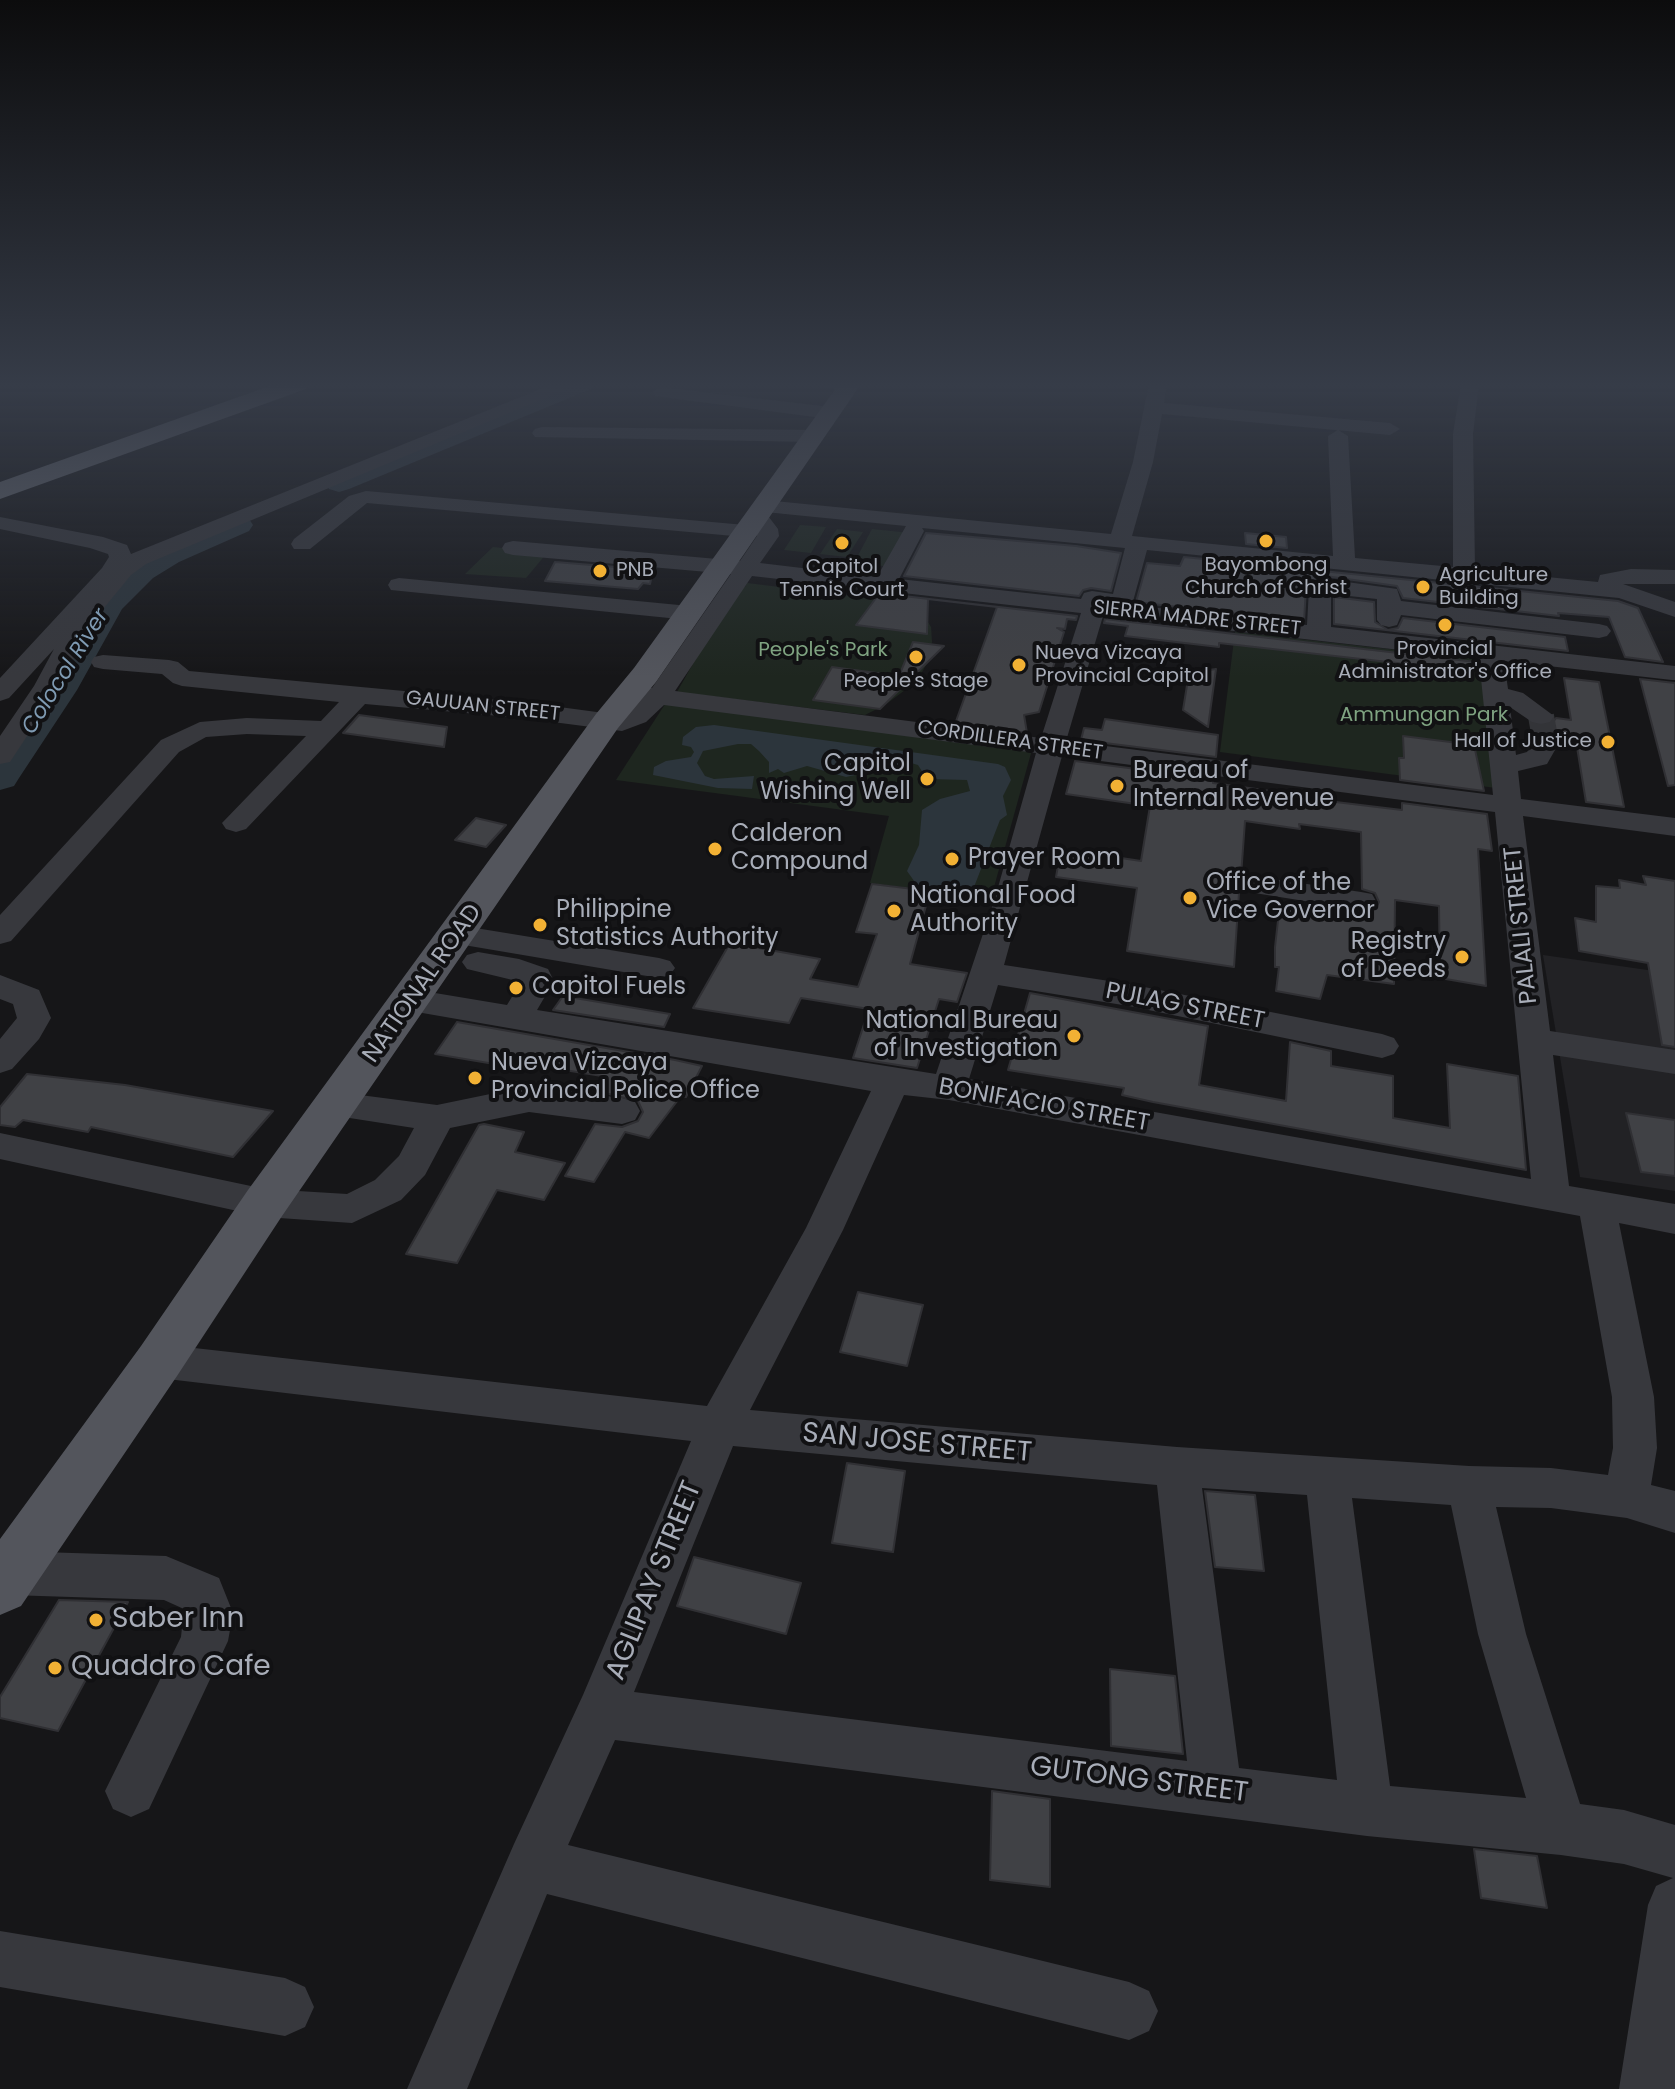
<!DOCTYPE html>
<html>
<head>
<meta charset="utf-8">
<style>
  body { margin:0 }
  canvas { display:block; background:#161618 }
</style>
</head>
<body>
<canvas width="1675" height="2089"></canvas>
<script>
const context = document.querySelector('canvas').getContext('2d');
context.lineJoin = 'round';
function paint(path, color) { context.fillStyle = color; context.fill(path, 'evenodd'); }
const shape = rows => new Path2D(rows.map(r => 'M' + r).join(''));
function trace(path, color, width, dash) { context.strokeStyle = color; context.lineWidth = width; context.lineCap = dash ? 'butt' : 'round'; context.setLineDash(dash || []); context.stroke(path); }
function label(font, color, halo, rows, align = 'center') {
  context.font = font + ' Poppins,sans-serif'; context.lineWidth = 8; context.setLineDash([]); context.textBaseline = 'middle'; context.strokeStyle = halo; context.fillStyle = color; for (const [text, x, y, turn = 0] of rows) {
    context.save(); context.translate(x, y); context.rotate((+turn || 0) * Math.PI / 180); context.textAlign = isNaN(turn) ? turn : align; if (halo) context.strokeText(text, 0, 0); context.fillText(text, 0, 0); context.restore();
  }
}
paint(shape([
  [1543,955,1675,974,1675,1191,1580,1177]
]), '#222225');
paint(shape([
  [800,525,826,527,811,553,784,550],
  [837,529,863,532,847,557,820,554],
  [872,529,910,533,893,567,854,563],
  [493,547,547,553,526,578,465,574],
  [747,583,917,604,931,627,932,642,927,663,921,674,905,690,885,705,865,715,677,692,737,586,745,587],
  [1235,632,1479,659,1496,788,1220,752],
  [669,698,1033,746,991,898,870,883,889,816,616,780]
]), '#1e261f');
paint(shape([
  [714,725,998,764,1005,767,1011,780,1003,796,1007,815,1000,820,974,887,963,891,917,885,907,871,919,845,922,810,940,799,970,791,967,780,927,779,918,765,911,763,846,777,807,766,784,773,778,769,769,773,769,762,759,751,751,744,738,744,703,751,697,763,705,776,714,779,754,776,752,789,718,788,653,775,654,767,666,761,691,757,694,752,691,747,682,745,683,737,696,727]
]), '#2c353c');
paint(shape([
  [559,384,594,384,591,389,349,489,339,492,329,489,325,483,329,477,559,384],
  [238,516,249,519,253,525,249,531,179,562,153,578,122,609,77,690,19,778,14,786,0,790,0,750,41,690,96,597,131,564,157,548,238,516]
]), '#2c353c');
const building = shape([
  [926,533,1076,546,1121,553,1111,591,1091,588,1083,590,1079,596,904,576,926,533],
  [1245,533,1286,537,1287,548,1246,544,1245,533],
  [1184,557,1618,601,1638,608,1663,662,1625,657,1609,617,1558,613,1559,616,1403,598,1397,586,1325,576,1311,581,1306,587,1304,622,1136,602,1147,563,1180,566,1184,557],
  [555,562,653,570,650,584,643,583,638,589,545,581,555,562],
  [879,594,886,594,1077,616,1076,620,1067,619,1065,629,1057,628,1064,632,1039,712,1024,715,1027,733,955,724,997,607,928,599,927,634,856,625,879,594],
  [1334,597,1374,602,1375,622,1388,630,1398,628,1403,618,1565,637,1568,651,1334,624,1334,597],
  [1105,619,1476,662,1477,672,1219,643,1219,647,1125,636,1128,626,1104,623,1105,619],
  [913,642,944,646,880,709,813,700,832,667,899,676,913,642],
  [1216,669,1208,727,1183,710,1189,673,1216,669],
  [1564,678,1599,682,1624,807,1586,802,1577,747,1561,745,1556,734,1545,732,1533,737,1531,725,1551,725,1556,718,1571,720,1564,678],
  [1640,679,1675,683,1675,785,1668,786,1640,679],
  [359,715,447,727,444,747,343,733,359,715],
  [1105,719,1218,735,1216,757,1081,740,1084,728,1102,730,1105,719],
  [1403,736,1474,745,1484,791,1400,780,1399,758,1404,758,1403,736],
  [1075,761,1213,779,1213,783,1285,793,1286,796,1402,810,1402,803,1487,814,1492,851,1478,849,1486,986,1440,978,1439,906,1395,900,1394,984,1327,975,1320,999,1276,991,1279,967,1275,967,1275,947,1280,903,1362,916,1362,913,1375,909,1379,902,1375,893,1362,889,1361,832,1299,824,1300,829,1245,821,1241,876,1236,883,1239,893,1234,967,1127,951,1137,888,1056,877,1061,849,1141,861,1150,806,1066,794,1075,761],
  [476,818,506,825,486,847,455,840,476,818],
  [1643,876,1675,881,1675,1047,1662,1045,1648,963,1579,951,1575,918,1596,922,1596,886,1620,888,1619,880,1646,885,1643,876],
  [872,884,930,891,910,964,967,973,957,1002,939,999,917,1068,853,1058,869,1009,801,998,789,1023,693,1008,730,943,820,959,810,979,858,987,877,934,856,932,872,884],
  [1030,993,1208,1026,1199,1085,1286,1101,1290,1042,1331,1051,1331,1066,1393,1076,1393,1118,1450,1128,1447,1064,1518,1076,1526,1170,1153,1102,1122,1095,1124,1088,1008,1070,1030,993],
  [563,996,670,1014,664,1027,553,1010,563,996],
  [457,1022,675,1060,702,1066,686,1097,681,1096,649,1138,625,1132,594,1182,565,1176,595,1124,622,1127,638,1121,643,1112,638,1101,596,1091,602,1076,527,1064,524,1069,435,1054,457,1022],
  [27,1074,125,1085,273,1111,233,1157,91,1127,88,1132,23,1120,15,1127,0,1125,0,1107,27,1074],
  [1626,1113,1675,1120,1675,1176,1641,1172,1626,1113],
  [484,1124,524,1132,515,1152,565,1163,544,1200,497,1190,457,1263,406,1254,479,1125,484,1124],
  [858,1292,923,1305,907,1366,840,1352,858,1292],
  [847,1463,905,1471,893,1552,832,1543,847,1463],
  [1205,1491,1255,1495,1264,1571,1215,1567,1205,1491],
  [694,1557,801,1583,786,1634,677,1606,694,1557],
  [59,1600,128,1602,58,1731,0,1718,0,1697,59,1600],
  [1110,1669,1175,1676,1183,1754,1111,1746,1110,1669],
  [992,1791,1050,1799,1050,1887,990,1880,992,1791],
  [1474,1849,1537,1856,1547,1908,1481,1898,1474,1849]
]);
paint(building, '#404145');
trace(building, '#303034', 2);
trace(shape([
  [1541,716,1546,743]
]), '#333438', 26, [26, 13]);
paint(shape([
  [553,384,579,384,146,564,131,575,90,625,60,686,10,762,0,764,0,736,34,686,54,649,9,698,0,701,0,678,102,568,109,557,108,554,90,548,0,529,0,517,103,537,127,545,131,554,553,384],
  [823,384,857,384,858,386,849,391,826,388,823,384],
  [1149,384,1167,384,1164,403,1390,423,1400,429,1390,435,1162,414,1153,462,1132,536,1333,556,1328,436,1338,430,1348,436,1355,558,1453,567,1453,434,1461,384,1479,384,1473,434,1475,570,1598,582,1600,575,1631,569,1675,570,1675,584,1623,584,1675,602,1675,617,1619,598,1147,550,1132,605,1307,625,1309,589,1312,584,1325,579,1397,589,1401,601,1599,624,1607,626,1611,631,1607,636,1599,638,1401,615,1397,625,1389,627,1381,625,1377,620,1377,599,1331,594,1331,627,1675,666,1675,680,1672,680,1504,661,1508,689,1523,693,1554,716,1550,722,1541,724,1532,722,1510,707,1516,755,1527,752,1537,737,1546,735,1555,737,1559,743,1547,764,1518,771,1521,799,1675,818,1675,836,1523,816,1550,1031,1675,1050,1675,1074,1553,1055,1569,1186,1675,1204,1675,1234,1619,1223,1654,1397,1657,1448,1651,1485,1675,1491,1675,1533,1627,1518,1551,1508,1496,1507,1526,1634,1580,1804,1624,1810,1675,1825,1675,2089,1619,2089,1648,1905,1656,1886,1673,1878,1624,1864,1561,1855,1367,1836,615,1740,568,1845,1129,1982,1149,1991,1158,2011,1149,2031,1129,2040,547,1894,467,2089,407,2089,514,1844,583,1695,691,1441,159,1378,144,1373,138,1361,144,1349,159,1344,707,1406,806,1228,871,1091,411,1011,399,1008,395,1000,399,992,411,989,507,1005,521,982,467,969,462,962,467,955,478,952,519,959,548,969,554,981,537,1010,936,1074,995,898,1036,753,664,705,646,722,622,731,522,718,365,704,246,829,236,832,226,829,222,823,306,736,247,734,206,737,179,752,11,941,0,944,0,915,161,740,200,722,247,718,321,721,339,702,182,686,173,683,162,674,103,669,94,667,91,662,94,657,103,655,169,660,178,662,189,671,522,702,619,715,638,702,621,698,617,693,621,688,652,688,731,574,513,555,505,553,502,548,505,543,513,541,740,561,757,536,746,516,756,510,754,506,757,502,764,500,1111,534,1133,462,1149,384],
  [765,512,906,526,877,577,760,563,779,536,778,529,765,512],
  [922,528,1125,548,1113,594,1092,591,1084,593,1081,599,899,579,924,531,922,528],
  [752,576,1081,613,1041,738,675,691,752,576],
  [1103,616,1479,659,1493,795,1066,741,1103,616],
  [1062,756,1495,812,1531,1179,969,1079,998,985,1129,1006,1382,1058,1394,1054,1399,1046,1394,1038,1382,1034,1129,984,1004,965,1062,756],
  [904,1095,949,1100,1580,1216,1612,1397,1613,1448,1608,1475,1551,1468,1469,1466,1177,1447,750,1410,843,1230,904,1095],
  [733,1446,1157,1485,1187,1761,634,1692,733,1446],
  [1202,1488,1307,1495,1337,1780,1239,1768,1202,1488],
  [1352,1498,1451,1505,1478,1634,1526,1798,1390,1786,1352,1498],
  [661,387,830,407,839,413,830,419,655,396,652,392,661,387],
  [542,427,813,430,823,436,813,442,535,437,532,433,535,429,542,427],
  [366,491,745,525,756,531,745,537,367,503,310,549,294,549,291,544,294,539,349,496,366,491],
  [399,578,689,606,697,608,701,613,697,618,689,620,391,590,388,585,391,580,399,578],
  [1253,876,1361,892,1372,894,1376,901,1372,908,1361,910,1242,891,1238,885,1242,879,1253,876],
  [457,925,659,958,670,961,675,968,670,975,659,978,446,942,441,935,446,928,457,925],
  [0,975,39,990,51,1018,39,1039,12,1069,0,1073,0,1039,17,1018,13,1004,0,999,0,975],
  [529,1086,622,1098,635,1102,640,1111,635,1120,622,1124,529,1112,450,1128,425,1175,401,1200,352,1223,265,1217,0,1159,0,1133,265,1189,347,1194,375,1180,399,1156,414,1128,324,1114,319,1105,324,1096,337,1092,437,1105,529,1086],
  [10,1551,166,1556,219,1578,233,1613,228,1641,149,1809,131,1817,113,1809,105,1791,181,1637,184,1609,164,1600,10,1595,0,1591,0,1555,10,1551],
  [0,1931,285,1978,305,1987,314,2007,305,2027,285,2036,0,1987,0,1931]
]), '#37383d');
paint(shape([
  [839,384,861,384,656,682,618,728,282,1216,177,1376,21,1606,0,1615,0,1539,141,1346,248,1190,596,714,634,668,839,384]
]), '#53555c');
paint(shape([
  [275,384,309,384,306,389,0,499,0,482,275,384]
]), '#63666e');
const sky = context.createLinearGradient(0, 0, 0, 677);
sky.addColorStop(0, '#0c0c0d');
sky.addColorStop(0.57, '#363c48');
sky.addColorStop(1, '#363c4800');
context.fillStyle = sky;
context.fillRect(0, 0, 1675, 677);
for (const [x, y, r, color] of [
  [1266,541,8,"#f2b134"],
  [842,543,8,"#f2b134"],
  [600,571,8,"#f2b134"],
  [1423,587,8,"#f2b134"],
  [1445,625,8,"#f2b134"],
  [916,657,8,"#f2b134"],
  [1019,665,8,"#f2b134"],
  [1608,742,8,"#f2b134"],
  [927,779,8,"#f2b134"],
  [1117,786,8,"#f2b134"],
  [715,849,8,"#f2b134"],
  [952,859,8,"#f2b134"],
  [1190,898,8,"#f2b134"],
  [894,911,8,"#f2b134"],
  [540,925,8,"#f2b134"],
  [1462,957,8,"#f2b134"],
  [516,988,8,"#f2b134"],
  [1074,1036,8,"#f2b134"],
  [475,1078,8,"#f2b134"],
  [96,1620,8,"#f2b134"],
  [55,1668,8,"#f2b134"]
]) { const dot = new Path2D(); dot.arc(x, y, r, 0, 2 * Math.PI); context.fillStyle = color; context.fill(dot); trace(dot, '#111113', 3); }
label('20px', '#a8adb8', '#111113', [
  ["Bayombong",1266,566],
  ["Church of Christ",1266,589],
  ["Capitol",842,568],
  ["Tennis Court",842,591],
  ["PNB",616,571,"left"],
  ["Agriculture",1439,576,"left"],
  ["Building",1439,599,"left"],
  ["Provincial",1445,650],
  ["Administrator's Office",1445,673],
  ["Nueva Vizcaya",1035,654,"left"],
  ["Provincial Capitol",1035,677,"left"],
  ["People's Stage",916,682],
  ["Hall of Justice",1592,742,"right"]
]);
label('20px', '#a8adb8', '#111113', [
  ["SIERRA MADRE STREET",1197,619,6],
  ["GAUUAN STREET",483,707,6],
  ["CORDILLERA STREET",1010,741,8]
]);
label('20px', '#7fa381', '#111113', [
  ["People's Park",823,651],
  ["Ammungan Park",1424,716]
]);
label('italic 22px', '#7f9bb3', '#111113', [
  ["Colocol River",66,672,-58]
]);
label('24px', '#a8adb8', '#111113', [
  ["Capitol",911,765,"right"],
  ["Wishing Well",911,793,"right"],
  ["Bureau of",1133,772],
  ["Internal Revenue",1133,800],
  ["Calderon",731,835],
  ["Compound",731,863],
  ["Prayer Room",968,859],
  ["Office of the",1206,884],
  ["Vice Governor",1206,912],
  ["National Food",910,897],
  ["Authority",910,925],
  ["Philippine",556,911],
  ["Statistics Authority",556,939],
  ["Registry",1446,943,"right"],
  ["of Deeds",1446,971,"right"],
  ["Capitol Fuels",532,988],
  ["National Bureau",1058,1022,"right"],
  ["of Investigation",1058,1050,"right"],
  ["Nueva Vizcaya",491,1064],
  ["Provincial Police Office",491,1092]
], 'left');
label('24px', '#a8adb8', '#111113', [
  ["PALALI STREET",1522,925,-96],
  ["NATIONAL ROAD",423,984,-55],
  ["PULAG STREET",1185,1007,11],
  ["BONIFACIO STREET",1044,1106,10]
]);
label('28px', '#a8adb8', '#111113', [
  ["SAN JOSE STREET",917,1444,5],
  ["AGLIPAY STREET",655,1581,-68],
  ["GUTONG STREET",1139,1781,7]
]);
label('28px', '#a8adb8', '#111113', [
  ["Saber Inn",112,1620],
  ["Quaddro Cafe",71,1668]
], 'left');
</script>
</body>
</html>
